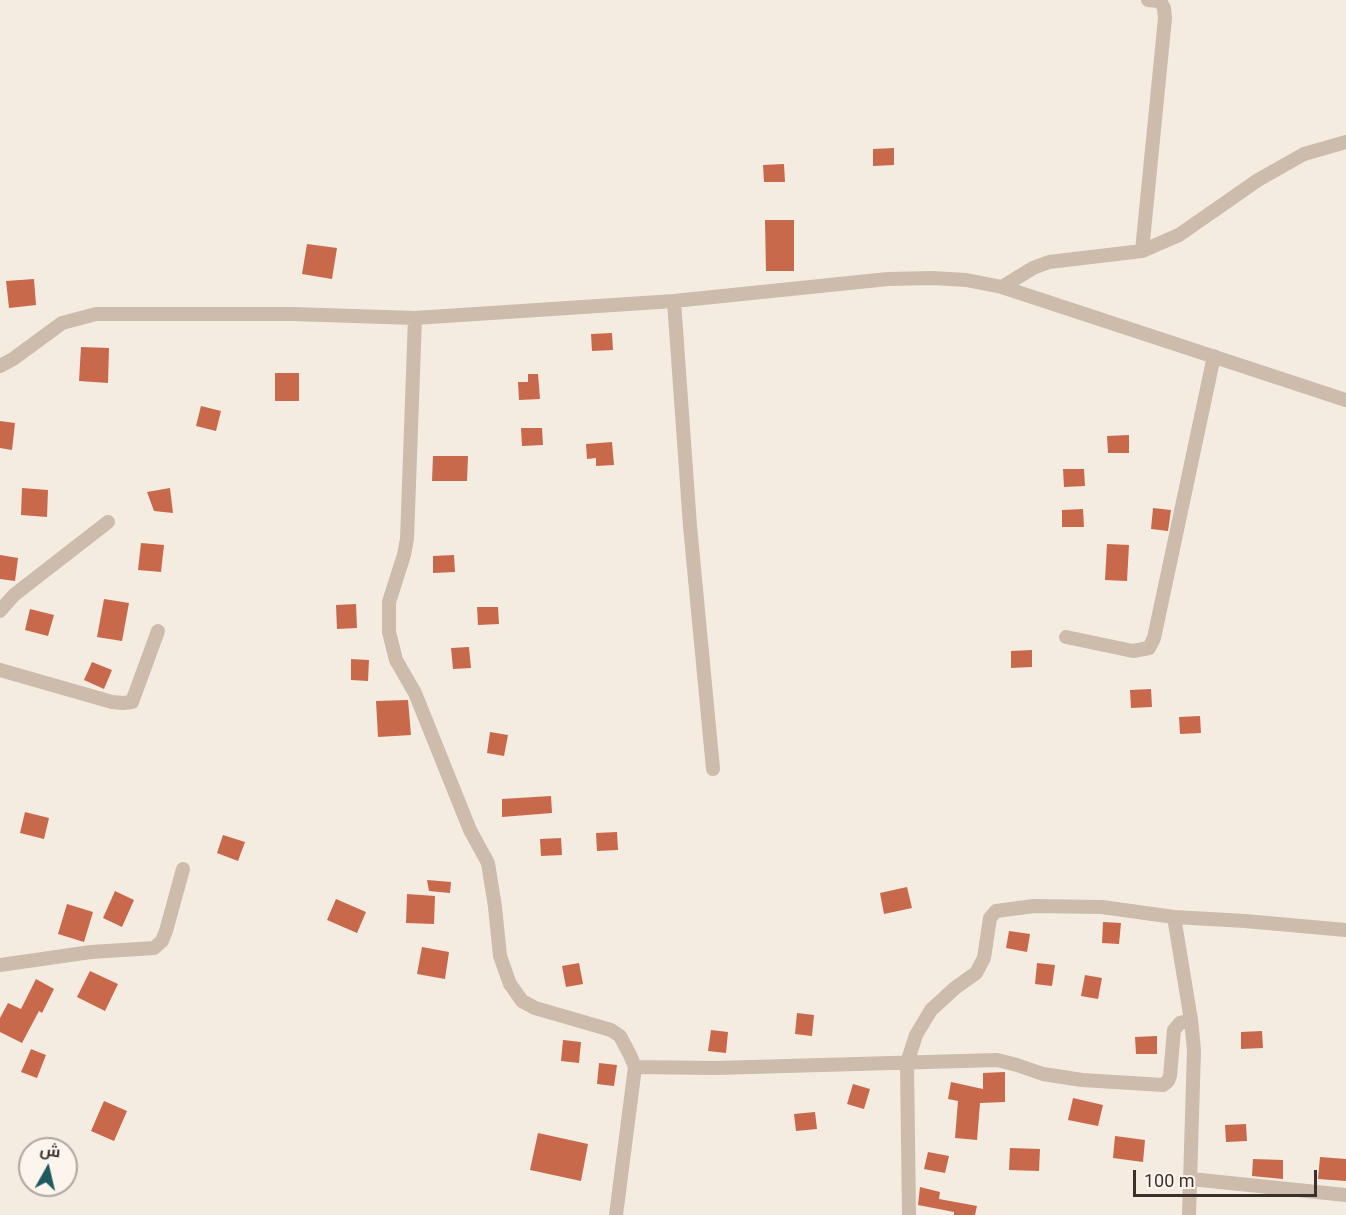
<!DOCTYPE html>
<html>
<head>
<meta charset="utf-8">
<style>
  body { margin:0 }
  #map { position:relative; width:1346px; height:1215px; overflow:hidden; background:#f4ebe1; font-family:Roboto,Cairo,sans-serif }
  canvas { display:block }
  .north { position:absolute; left:18px; top:1137px; width:60px; height:60px; box-sizing:border-box; background:#fbf5ee; border:2px solid #aea6a0; border-radius:50%; rotate:8deg; font-size:16px; font-weight:700; line-height:24px; text-align:center; color:#3b302b }
  .north::after { content:''; display:block; margin:auto; width:21px; height:27px; background:#1f5a5e; clip-path:polygon(50% 0,100% 100%,50% 72%,0 100%) }
  .scale { position:absolute; left:1133px; top:1170px; width:184px; height:27px; box-sizing:border-box; border:3px solid #3b302b; border-top:0; padding-left:8px; font-size:18px; line-height:21px; white-space:nowrap; color:#3b302b; -webkit-text-stroke:4px #fbf5ee; paint-order:stroke }
</style>
</head>
<body>
<div id="map">
<canvas width="1346" height="1215"></canvas>
<div class="north">ش</div>
<div class="scale">100 m</div>
</div>
<script>
const context = document.querySelector('canvas').getContext('2d');
context.lineJoin = 'round';
function paint(path, color) { context.fillStyle = color; context.fill(path, 'evenodd'); }
const shape = rows => new Path2D(rows.map(r => 'M' + r).join(''));
function trace(path, color, width, dash) { context.strokeStyle = color; context.lineWidth = width; context.lineCap = dash ? 'butt' : 'round'; context.setLineDash(dash || []); context.stroke(path); }
paint(shape([
  [894,148,894,165,873,166,873,149],
  [784,164,785,182,764,182,763,165],
  [765,220,794,220,794,271,766,271],
  [307,244,337,248,332,279,302,274],
  [34,279,36,305,9,308,6,281],
  [612,333,613,350,592,351,591,334],
  [81,347,109,348,108,383,79,381],
  [275,373,299,373,299,401,275,401],
  [528,374,538,374,540,399,519,400,518,382,528,382],
  [201,406,221,411,216,431,196,426],
  [0,421,15,423,12,450,0,448],
  [521,428,542,428,543,445,522,446],
  [1129,435,1129,453,1108,453,1107,436],
  [612,442,614,465,596,466,596,458,587,459,586,444],
  [433,456,468,456,467,481,432,481],
  [1063,469,1084,469,1085,486,1064,487],
  [22,488,48,490,47,517,21,515],
  [170,488,173,513,154,511,147,492],
  [1153,508,1171,510,1168,531,1151,529],
  [1083,509,1084,527,1062,527,1062,510],
  [141,543,164,545,161,572,138,570],
  [1107,544,1129,545,1127,581,1105,580],
  [0,555,18,558,15,581,0,579],
  [454,555,455,572,433,573,433,556],
  [104,599,129,603,122,641,97,637],
  [356,604,357,628,337,629,336,605],
  [477,607,498,607,499,624,478,625],
  [30,609,54,615,48,636,25,630],
  [469,647,471,668,453,669,451,648],
  [1032,650,1032,667,1011,668,1011,651],
  [351,659,369,660,368,681,351,680],
  [92,662,112,670,104,689,84,680],
  [1151,689,1152,707,1131,708,1130,690],
  [408,700,411,735,378,737,376,701],
  [1200,716,1201,733,1180,734,1179,717],
  [490,732,508,735,504,756,487,753],
  [551,796,552,813,502,817,502,799],
  [25,812,49,818,44,839,20,833],
  [617,832,618,850,597,851,596,833],
  [223,835,245,842,238,861,217,853],
  [561,838,562,855,541,856,540,839],
  [427,880,451,882,450,893,429,891],
  [907,887,912,908,884,914,880,893],
  [115,891,134,900,122,927,103,918],
  [407,894,435,896,434,924,406,923],
  [336,899,366,912,357,933,327,920],
  [67,904,93,912,84,942,58,934],
  [1103,922,1121,923,1119,944,1102,943],
  [1009,931,1030,934,1027,952,1006,948],
  [422,947,449,952,445,979,417,974],
  [579,963,583,984,566,987,562,966],
  [1037,963,1055,965,1052,986,1035,984],
  [90,971,118,984,105,1011,77,997],
  [1085,975,1102,978,1098,999,1081,996],
  [36,979,54,989,42,1013,39,1011,22,1043,0,1032,0,1018,8,1003,21,1009],
  [797,1013,814,1015,812,1036,795,1034],
  [711,1030,728,1032,726,1053,708,1051],
  [1262,1031,1263,1048,1241,1049,1241,1032],
  [1157,1036,1157,1054,1136,1054,1135,1037],
  [563,1040,581,1042,579,1063,561,1061],
  [31,1049,46,1055,37,1078,21,1072],
  [599,1063,617,1065,614,1086,597,1084],
  [1005,1072,1005,1102,980,1103,977,1140,955,1138,958,1101,948,1099,951,1082,983,1089,983,1073],
  [853,1084,870,1089,864,1109,847,1104],
  [1073,1098,1103,1105,1098,1126,1068,1120],
  [104,1101,127,1111,114,1141,91,1131],
  [815,1112,817,1129,796,1131,794,1114],
  [1246,1124,1247,1141,1226,1142,1225,1125],
  [538,1133,588,1144,581,1181,530,1170],
  [1115,1136,1145,1140,1143,1162,1113,1158],
  [1010,1148,1040,1149,1039,1171,1009,1170],
  [928,1152,949,1156,945,1173,924,1169],
  [1320,1157,1346,1159,1346,1181,1318,1179],
  [1253,1159,1283,1160,1283,1179,1252,1176],
  [920,1187,940,1192,939,1199,977,1206,975,1215,954,1215,954,1212,918,1205]
]), '#c8694b');
trace(shape([
  [1142,251,1179,235,1258,180,1304,154,1346,142],
  [1002,287,1033,268,1049,262,1142,251,1165,18,1164,8,1160,1,1148,0],
  [674,301,690,526,713,769],
  [415,318,407,539,404,555,389,602,389,632,396,660,415,693,470,830,488,863,495,907,500,956,510,984,522,1001,535,1008,611,1030,620,1036,630,1055,635,1067,616,1215],
  [0,366,13,359,62,323,96,314,292,314,415,318,674,301,888,279,932,278,966,280,1002,287,1346,400],
  [0,611,14,595,108,522],
  [1066,637,1133,651,1149,648,1154,638,1214,356],
  [0,670,112,702,123,703,132,702,158,631],
  [1174,917,1191,1020,1194,1050,1189,1215],
  [0,965,91,952,154,948,162,941,166,931,183,869],
  [635,1067,716,1068,997,1060,1017,1065,1043,1074,1082,1080,1163,1085,1168,1081,1170,1076,1174,1030,1180,1023,1191,1020],
  [1191,1179,1346,1195],
  [909,1215,907,1063,916,1035,931,1010,955,988,976,973,984,958,990,918,996,911,1034,906,1102,907,1174,917,1245,921,1346,930]
]), '#cdbbac', 14);
</script>
</body>
</html>
